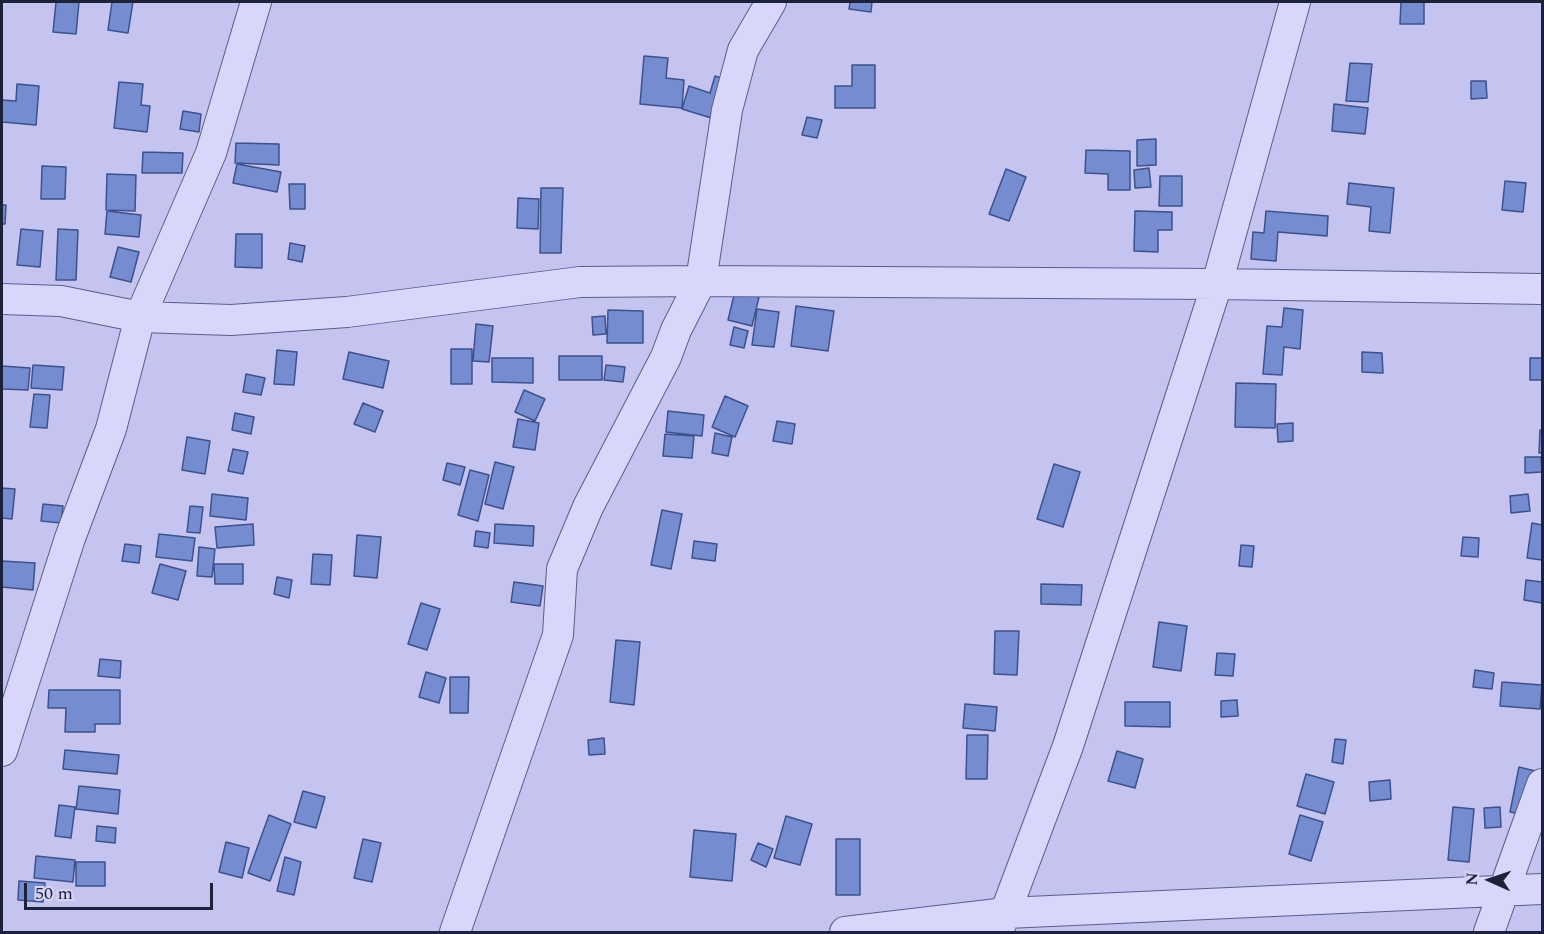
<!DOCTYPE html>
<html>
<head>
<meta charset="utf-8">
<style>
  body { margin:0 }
  #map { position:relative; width:1544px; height:934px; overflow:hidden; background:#c5c3f0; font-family:Spectral,serif }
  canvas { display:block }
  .frame { position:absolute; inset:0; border:3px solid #1d223b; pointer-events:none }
  .north { position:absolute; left:1460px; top:850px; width:60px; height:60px; -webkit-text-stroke:4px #d5d3f7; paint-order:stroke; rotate:273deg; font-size:16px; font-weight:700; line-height:24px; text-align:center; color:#1d223b }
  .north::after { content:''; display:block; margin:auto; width:21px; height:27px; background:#1d223b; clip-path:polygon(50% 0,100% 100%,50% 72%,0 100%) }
  .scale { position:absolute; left:24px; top:883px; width:189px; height:27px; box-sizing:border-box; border:3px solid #1d223b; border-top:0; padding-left:8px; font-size:18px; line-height:21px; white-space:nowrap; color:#1d223b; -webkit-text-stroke:4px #d5d3f7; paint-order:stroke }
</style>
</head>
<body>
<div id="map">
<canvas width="1544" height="934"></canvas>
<div class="frame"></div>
<div class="north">N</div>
<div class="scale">50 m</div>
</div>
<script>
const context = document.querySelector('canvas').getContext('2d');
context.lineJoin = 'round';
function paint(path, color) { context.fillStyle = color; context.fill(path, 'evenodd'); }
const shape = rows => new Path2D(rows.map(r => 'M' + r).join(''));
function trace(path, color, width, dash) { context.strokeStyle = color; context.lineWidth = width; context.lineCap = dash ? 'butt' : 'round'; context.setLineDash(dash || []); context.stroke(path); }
const building = shape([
  [56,2,79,2,76,34,53,32,56,2],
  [112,2,133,2,128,33,108,30,112,2],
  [850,2,872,2,871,12,849,9,850,2],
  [1401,2,1424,2,1424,24,1400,24,1401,2],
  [644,56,668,58,666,78,684,80,682,108,640,104,644,56],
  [1350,63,1372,64,1368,102,1346,101,1350,63],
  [852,65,875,65,875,108,835,108,835,86,852,86,852,65],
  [715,76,733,82,721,121,682,109,689,86,710,93,715,76],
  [1471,81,1486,81,1487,98,1471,99,1471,81],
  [119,82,143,84,141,105,150,106,147,132,114,128,119,82],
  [17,84,39,86,36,125,2,122,2,100,16,101,17,84],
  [1334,104,1368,108,1365,134,1332,131,1334,104],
  [183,111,201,114,199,132,180,129,183,111],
  [807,117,822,120,817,138,802,135,807,117],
  [1156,139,1156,165,1137,166,1137,140,1156,139],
  [236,143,279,144,279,165,235,163,236,143],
  [1086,150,1130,151,1130,190,1108,190,1108,174,1085,173,1086,150],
  [143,152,183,153,182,173,142,173,143,152],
  [237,164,281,172,277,192,233,183,237,164],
  [42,166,66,167,65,199,41,199,42,166],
  [1149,168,1151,187,1135,188,1134,170,1149,168],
  [1006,169,1026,177,1009,221,989,214,1006,169],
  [107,174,136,175,135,211,106,210,107,174],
  [1160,176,1182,176,1182,206,1159,206,1160,176],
  [1505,181,1526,183,1523,212,1502,210,1505,181],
  [1349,183,1394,188,1390,233,1369,231,1371,207,1347,204,1349,183],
  [289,184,305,184,305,209,290,209,289,184],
  [541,188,563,188,561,253,540,253,541,188],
  [518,198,539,199,538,229,517,228,518,198],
  [2,205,6,205,5,224,2,224,2,205],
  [107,211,141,215,139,237,105,234,107,211],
  [1135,211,1172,212,1172,230,1158,230,1158,252,1134,251,1135,211],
  [1266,211,1328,216,1327,236,1278,232,1276,261,1251,259,1253,232,1264,233,1266,211],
  [21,229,43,231,40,267,17,265,21,229],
  [58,229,78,230,76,280,56,280,58,229],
  [236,234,262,234,262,268,235,267,236,234],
  [290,243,305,246,302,262,288,259,290,243],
  [118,247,139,252,131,282,110,277,118,247],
  [735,291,759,297,752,326,728,320,735,291],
  [796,306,834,311,828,351,791,346,796,306],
  [1284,308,1303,310,1300,349,1284,347,1282,375,1263,374,1267,326,1282,327,1284,308],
  [757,309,779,312,774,347,752,345,757,309],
  [608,310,643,311,643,343,607,343,608,310],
  [605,316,606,334,593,335,592,317,605,316],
  [476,324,493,326,489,362,473,361,476,324],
  [734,327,748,331,744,348,730,345,734,327],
  [451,349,472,349,472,384,451,384,451,349],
  [277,350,297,352,294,385,274,384,277,350],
  [349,352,389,361,383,388,343,379,349,352],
  [1362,352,1382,353,1383,373,1362,372,1362,352],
  [559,356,602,356,602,380,559,380,559,356],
  [492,358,533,358,533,383,492,382,492,358],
  [1530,358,1542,358,1542,380,1530,380,1530,358],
  [33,365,64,367,62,390,31,388,33,365],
  [606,365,625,367,623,382,604,380,606,365],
  [2,366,30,368,28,390,2,389,2,366],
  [246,374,265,378,261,395,243,392,246,374],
  [1236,383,1276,384,1275,428,1235,427,1236,383],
  [524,390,545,399,535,421,515,412,524,390],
  [34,394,50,395,47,428,30,427,34,394],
  [725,396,748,406,735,437,712,427,725,396],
  [363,403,383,411,375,432,354,424,363,403],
  [668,411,704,415,702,436,666,432,668,411],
  [235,413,254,417,251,434,232,430,235,413],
  [518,419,539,423,535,450,513,447,518,419],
  [777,421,795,424,792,444,773,441,777,421],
  [1293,423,1293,441,1278,442,1277,424,1293,423],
  [1540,430,1542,431,1542,453,1539,453,1540,430],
  [715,433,732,437,728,456,712,453,715,433],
  [665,434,694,436,692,458,663,456,665,434],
  [187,437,210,441,205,474,182,470,187,437],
  [233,449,248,452,243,474,228,471,233,449],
  [1525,457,1541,457,1542,472,1525,473,1525,457],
  [495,462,514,467,503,509,485,504,495,462],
  [447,463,465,467,460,485,443,480,447,463],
  [1054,464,1080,472,1063,527,1037,519,1054,464],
  [470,470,489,475,478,521,458,515,470,470],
  [2,488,15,489,12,519,2,518,2,488],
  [212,494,248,498,246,520,210,516,212,494],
  [1528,494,1530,511,1511,513,1510,496,1528,494],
  [43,504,63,506,61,523,41,521,43,504],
  [190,506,203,507,200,533,187,532,190,506],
  [662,510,682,514,671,569,651,565,662,510],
  [1532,523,1542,525,1542,560,1527,558,1532,523],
  [253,524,254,545,217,548,215,527,253,524],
  [495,524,534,526,533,546,494,543,495,524],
  [476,531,490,533,488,548,474,546,476,531],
  [159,534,195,538,192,561,156,557,159,534],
  [357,535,381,537,377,578,354,576,357,535],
  [1463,537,1479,538,1478,557,1461,556,1463,537],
  [694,541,717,544,715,561,692,558,694,541],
  [125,544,141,546,139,563,122,561,125,544],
  [1241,545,1254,546,1252,567,1239,566,1241,545],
  [199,547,215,549,212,577,197,576,199,547],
  [313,554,332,555,330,585,311,584,313,554],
  [2,561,35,563,33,590,2,587,2,561],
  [160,564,186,571,178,600,152,593,160,564],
  [214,564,243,564,243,584,215,584,214,564],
  [277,577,292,580,289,598,274,594,277,577],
  [1526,580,1542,582,1542,603,1524,600,1526,580],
  [514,582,543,586,540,606,511,602,514,582],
  [1041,584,1082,585,1081,605,1041,604,1041,584],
  [421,603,440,609,427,650,408,644,421,603],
  [1159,622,1187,626,1181,671,1153,667,1159,622],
  [995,631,1019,631,1017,675,994,674,995,631],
  [616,640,640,642,634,705,610,702,616,640],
  [1217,653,1235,654,1233,676,1215,675,1217,653],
  [100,659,121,661,120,678,98,676,100,659],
  [1475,670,1494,673,1492,689,1473,687,1475,670],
  [426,672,446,678,439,703,419,697,426,672],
  [450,677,469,677,468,713,450,713,450,677],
  [1502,682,1542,685,1540,709,1500,706,1502,682],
  [49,690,120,690,120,724,95,724,95,732,65,732,66,708,48,708,49,690],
  [1237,700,1238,716,1221,717,1221,701,1237,700],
  [1125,702,1170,702,1170,727,1125,726,1125,702],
  [965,704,997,707,995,731,963,728,965,704],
  [967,735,988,735,987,779,966,779,967,735],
  [604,738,605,754,589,755,588,740,604,738],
  [1335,739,1346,740,1343,764,1332,762,1335,739],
  [65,750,119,755,117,774,63,769,65,750],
  [1117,751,1143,759,1135,788,1108,781,1117,751],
  [1519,767,1539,772,1530,816,1510,812,1519,767],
  [1306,774,1334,782,1325,814,1297,806,1306,774],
  [1390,780,1391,799,1370,801,1369,782,1390,780],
  [79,786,120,790,118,814,76,809,79,786],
  [303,791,325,797,316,828,294,822,303,791],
  [59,805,75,807,71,838,55,836,59,805],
  [1453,807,1474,809,1469,862,1448,860,1453,807],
  [1500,807,1501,827,1485,828,1484,808,1500,807],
  [269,815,291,824,270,881,248,873,269,815],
  [1300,815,1323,822,1311,861,1289,854,1300,815],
  [786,816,812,824,800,865,774,858,786,816],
  [97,826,116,828,115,843,96,841,97,826],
  [694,830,736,834,732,881,690,877,694,830],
  [363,839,381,843,372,882,354,878,363,839],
  [836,839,860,839,860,895,836,895,836,839],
  [226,842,249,848,242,878,219,872,226,842],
  [758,843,773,849,766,867,751,860,758,843],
  [36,856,75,860,73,882,34,878,36,856],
  [285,857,301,862,294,895,277,891,285,857],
  [76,862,105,862,105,886,76,886,76,862],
  [19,881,45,883,43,902,18,900,19,881]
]);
paint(building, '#768cd0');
trace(building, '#3d518c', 1.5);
const street = shape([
  [2,299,61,301,140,317,231,320,347,312,580,282,701,281,1217,284,1542,289],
  [2,751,70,538,111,429,140,317,211,153,256,2],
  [455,932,558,635,562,569,588,507,666,357,676,330,701,281,727,110,743,50,771,2],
  [845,932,1006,913,1542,889],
  [998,932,1068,746,1217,284,1295,2],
  [1489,932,1542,784]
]);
trace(street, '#585f8b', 32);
trace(street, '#d8d6fa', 30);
</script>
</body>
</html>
